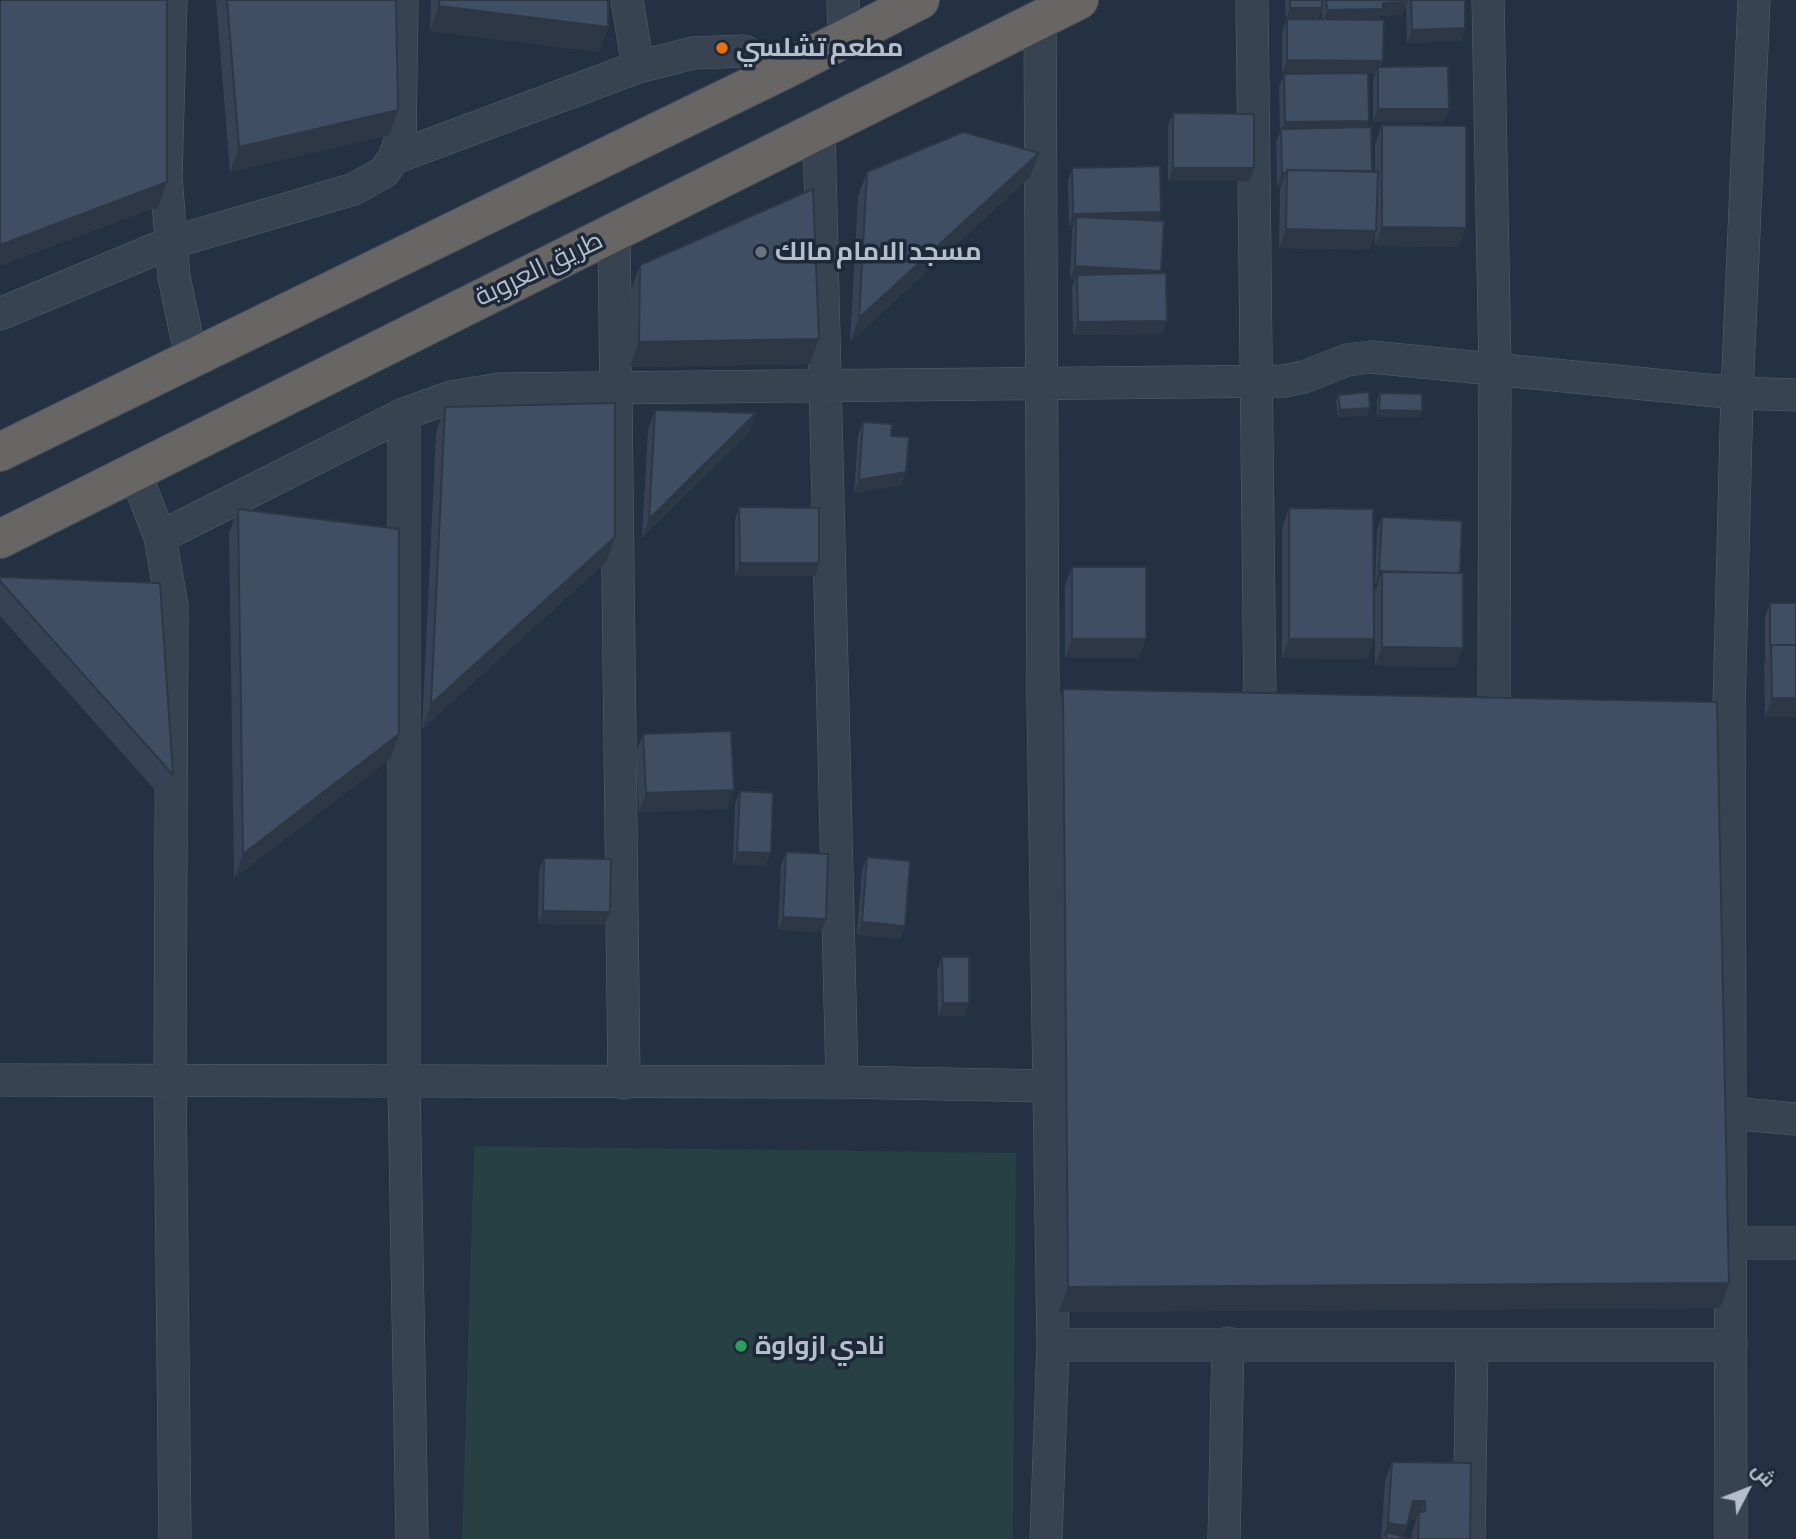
<!DOCTYPE html>
<html>
<head>
<meta charset="utf-8">
<style>
  body { margin:0 }
  #map { position:relative; width:1796px; height:1539px; overflow:hidden; background:#233143; font-family:"Alegreya Sans",Cairo,sans-serif }
  canvas { display:block }
  .north { position:absolute; left:1712px; top:1455px; width:70px; height:70px; -webkit-text-stroke:5px #1d2838; paint-order:stroke; rotate:48deg; font-size:19px; font-weight:700; line-height:28px; text-align:center; color:#b5becd }
  .north::after { content:''; display:block; margin:auto; width:24px; height:32px; background:#b5becd; clip-path:polygon(50% 0,100% 100%,50% 72%,0 100%) }
</style>
</head>
<body>
<div id="map">
<canvas width="1796" height="1539"></canvas>
<div class="north">ش</div>
</div>
<script>
const context = document.querySelector('canvas').getContext('2d');
context.lineJoin = 'round';
function paint(path, color) { context.fillStyle = color; context.fill(path, 'evenodd'); }
const shape = rows => new Path2D(rows.map(r => 'M' + r).join(''));
function trace(path, color, width, dash) { context.strokeStyle = color; context.lineWidth = width; context.lineCap = dash ? 'butt' : 'round'; context.setLineDash(dash || []); context.stroke(path); }
function label(font, color, halo, rows, align = 'center') {
  context.font = font + ' "Alegreya Sans",Cairo,sans-serif'; context.lineWidth = 7; context.setLineDash([]); context.textBaseline = 'middle'; context.strokeStyle = halo; context.fillStyle = color; for (const [text, x, y, turn = 0] of rows) {
    context.save(); context.translate(x, y); context.rotate((+turn || 0) * Math.PI / 180); context.textAlign = isNaN(turn) ? turn : align; if (halo) context.strokeText(text, 0, 0); context.fillText(text, 0, 0); context.restore();
  }
}
paint(shape([
  [474,1146,1016,1153,1013,1539,462,1539]
]), '#264044');
const minor = shape([
  [171,0,166,177,174,277,191,357],
  [627,0,638,67],
  [843,0,844,40],
  [1252,0,1260,704],
  [1488,0,1495,369,1494,703],
  [1040,19,1043,701,1053,1345,1046,1539],
  [819,129,842,1082],
  [394,158,638,67,693,53,743,51,784,70],
  [614,231,624,1083],
  [0,314,170,243,354,189,384,172,394,158,400,141,402,0],
  [404,414,404,1083,412,1539],
  [134,470,160,537,172,606,170,1079,175,1539],
  [160,537,404,414,451,397,500,389,1284,381,1304,377,1347,360,1371,357,1737,393,1796,395],
  [0,1080,842,1082,1048,1086],
  [1731,1113,1796,1119],
  [1732,1243,1796,1243],
  [1053,1345,1731,1345],
  [1224,1539,1228,1343],
  [1469,1539,1472,1345],
  [1731,1539,1729,707,1737,393,1754,0]
]);
const trunk = shape([
  [0,452,784,70,920,0],
  [0,539,1079,0]
]);
trace(minor, '#566170', 33);
trace(trunk, '#434e5d', 40);
trace(minor, '#384352', 32);
trace(trunk, '#686664', 38);
paint(shape([
  [216,0,396,0,389,135,230,172],
  [431,0,608,0,608,27,599,52,430,31],
  [1285,0,1465,0,1465,28,1461,41,1407,43,1406,5,1402,15,1381,16,1379,20,1381,67,1449,109,1444,122,1373,122,1373,80,1375,74,1368,74,1366,127,1372,172,1375,172,1375,144,1382,125,1459,247,1375,246,1375,234,1369,250,1279,248,1280,189,1281,186,1277,186,1276,142,1280,132,1279,87,1284,74,1318,74,1282,73,1282,32,1286,21],
  [1322,9,1322,19,1318,19],
  [1173,113,1254,168,1250,181,1168,181,1168,126],
  [1039,153,1030,177,850,342,858,196,867,172],
  [1072,168,1161,212,1158,221,1161,271,1160,273,1162,334,1073,335,1072,287,1075,280,1070,279,1072,230,1073,226,1069,226,1068,181],
  [640,265,819,339,810,364,630,367,631,290],
  [1380,393,1422,411,1419,417,1377,417,1377,400],
  [1338,395,1368,415,1338,417,1336,401],
  [445,407,606,562,422,729,436,432],
  [655,410,756,413,749,432,642,538,648,430],
  [863,422,891,436,902,485,854,493,858,435],
  [739,507,819,563,815,576,735,576,735,520],
  [1289,508,1374,639,1367,659,1282,658,1282,528],
  [238,509,399,734,390,759,234,878,229,533],
  [1382,517,1456,667,1375,666,1375,591,1378,584,1375,584,1377,529],
  [1072,567,1146,639,1139,658,1065,658,1065,586],
  [0,577,173,775,164,800,0,616],
  [1770,603,1796,603,1796,717,1765,717,1764,664,1766,658,1765,658,1765,616],
  [1063,689,1720,1308,1059,1312,1054,714],
  [643,734,727,809,639,812,636,753],
  [740,791,766,866,733,864,735,804],
  [786,852,826,919,821,932,778,930,781,865],
  [867,857,905,926,900,939,857,935,862,870],
  [544,858,605,925,538,924,539,871],
  [942,957,969,1003,965,1016,938,1016,937,970],
  [1392,1462,1470,1539,1381,1539,1385,1481],
  [1409,1520,1416,1520,1412,1532,1412,1539,1403,1537]
]), '#374355');
paint(shape([
  [1407,2,1402,15,1381,16,1379,22,1322,23,1327,10,1383,3],
  [439,6,608,27,599,52,430,31],
  [1290,8,1322,8,1317,21,1285,21],
  [1465,28,1461,41,1407,43,1412,30],
  [1287,60,1383,61,1379,74,1378,67,1375,74,1282,73],
  [1378,109,1449,109,1444,122,1373,122],
  [398,110,389,135,230,172,239,147],
  [1369,121,1364,134,1281,132,1285,122],
  [1039,153,1030,177,850,342,859,318],
  [1173,168,1254,168,1250,181,1168,181],
  [1282,173,1286,173,1281,186,1277,186],
  [167,182,158,207,0,266,0,245],
  [1161,212,1157,225,1076,217,1073,226,1069,226,1073,214],
  [1382,227,1466,228,1459,247,1375,246],
  [1286,229,1376,231,1369,250,1279,248],
  [1075,266,1161,271,1157,284,1077,275,1075,280,1070,279],
  [1167,321,1162,334,1073,335,1078,322],
  [819,339,810,364,630,367,639,342],
  [1370,408,1368,415,1338,417,1340,410],
  [1379,410,1422,411,1419,417,1377,417],
  [756,413,749,432,642,538,649,519],
  [906,472,902,485,854,493,859,480],
  [615,537,606,562,422,729,431,704],
  [740,563,819,563,815,576,735,576],
  [1379,571,1460,575,1382,572,1378,584,1375,584],
  [1072,639,1146,639,1139,658,1065,658],
  [1289,639,1374,639,1367,659,1282,658],
  [1382,647,1463,648,1456,667,1375,666],
  [1772,698,1796,698,1796,717,1765,717],
  [399,734,390,759,234,878,243,854],
  [734,790,727,809,639,812,646,793],
  [737,852,771,853,766,866,733,864],
  [543,911,610,912,605,925,538,924],
  [783,917,826,919,821,932,778,930],
  [862,922,905,926,900,939,857,935],
  [943,1003,969,1003,965,1016,938,1016],
  [1729,1283,1720,1308,1059,1312,1068,1287],
  [1413,1501,1425,1501,1419,1519,1419,1513,1416,1520,1406,1520],
  [1388,1523,1407,1526,1402,1539,1386,1532,1383,1539]
]), '#2d3745');
const building = shape([
  [0,0,167,0,167,182,0,245,0,0],
  [227,0,396,0,398,110,239,147,227,0],
  [439,0,608,0,608,27,439,6,439,0],
  [1290,0,1322,0,1322,8,1290,8,1290,0],
  [1326,0,1407,0,1407,2,1383,3,1383,9,1327,10,1326,0],
  [1411,0,1465,0,1465,28,1412,30,1411,0],
  [1287,19,1384,20,1383,61,1287,60,1287,19],
  [1448,66,1449,109,1378,109,1378,67,1448,66],
  [1368,73,1369,121,1285,122,1284,74,1368,73],
  [1173,113,1254,114,1254,168,1173,168,1173,113],
  [1382,125,1466,126,1466,228,1382,227,1382,125],
  [1371,127,1372,171,1287,170,1286,173,1282,173,1281,129,1371,127],
  [963,132,1039,153,859,318,867,172,963,132],
  [1160,166,1161,212,1073,214,1072,168,1160,166],
  [1287,170,1378,172,1376,231,1286,229,1287,170],
  [813,189,819,339,639,342,640,265,813,189],
  [1076,217,1164,221,1161,271,1075,266,1076,217],
  [1166,273,1167,321,1078,322,1077,275,1166,273],
  [1369,392,1370,408,1340,410,1338,395,1369,392],
  [1380,393,1422,394,1422,411,1379,410,1380,393],
  [615,403,615,537,431,704,445,407,615,403],
  [655,410,756,413,649,519,655,410],
  [863,422,892,424,891,436,909,437,906,472,859,480,863,422],
  [739,507,819,508,819,563,740,563,739,507],
  [1289,508,1373,509,1374,639,1289,639,1289,508],
  [238,509,399,529,399,734,243,854,238,509],
  [1382,517,1462,521,1460,573,1412,572,1379,571,1382,517],
  [1072,567,1146,567,1146,639,1072,639,1072,567],
  [1382,572,1463,573,1463,648,1382,647,1382,572],
  [0,577,160,583,173,775,0,581,0,577],
  [1770,603,1796,603,1796,645,1770,645,1770,603],
  [1771,645,1796,645,1796,698,1772,698,1771,645],
  [1063,689,1717,702,1729,1283,1068,1287,1063,689],
  [731,731,734,790,646,793,643,734,731,731],
  [740,791,773,793,771,853,737,852,740,791],
  [786,852,828,854,826,919,783,917,786,852],
  [867,857,910,861,905,926,862,922,867,857],
  [544,858,611,859,610,912,543,911,544,858],
  [942,957,969,957,969,1003,943,1003,942,957],
  [1392,1462,1471,1463,1470,1539,1418,1539,1419,1513,1425,1511,1425,1501,1413,1501,1407,1526,1388,1523,1392,1462],
  [1386,1532,1412,1539,1387,1539,1386,1532]
]);
paint(building, '#404e63');
trace(building, '#2d3745', 2);
for (const [x, y, r, color] of [
  [722,48,7,"#e8710a"],
  [761,252,7,"#6b7280"],
  [741,1346,7,"#2e9e5b"]
]) { const dot = new Path2D(); dot.arc(x, y, r, 0, 2 * Math.PI); context.fillStyle = color; context.fill(dot); trace(dot, '#1d2838', 2.5); }
label('bold 26px', '#b5becd', '#1d2838', [
  ["مطعم تشلسي",736,48],
  ["مسجد الامام مالك",775,252],
  ["نادي ازواوة",755,1346]
], 'left');
label('26px', '#b5becd', '#1d2838', [
  ["طريق العروبة",539,269,-26]
]);
</script>
</body>
</html>
